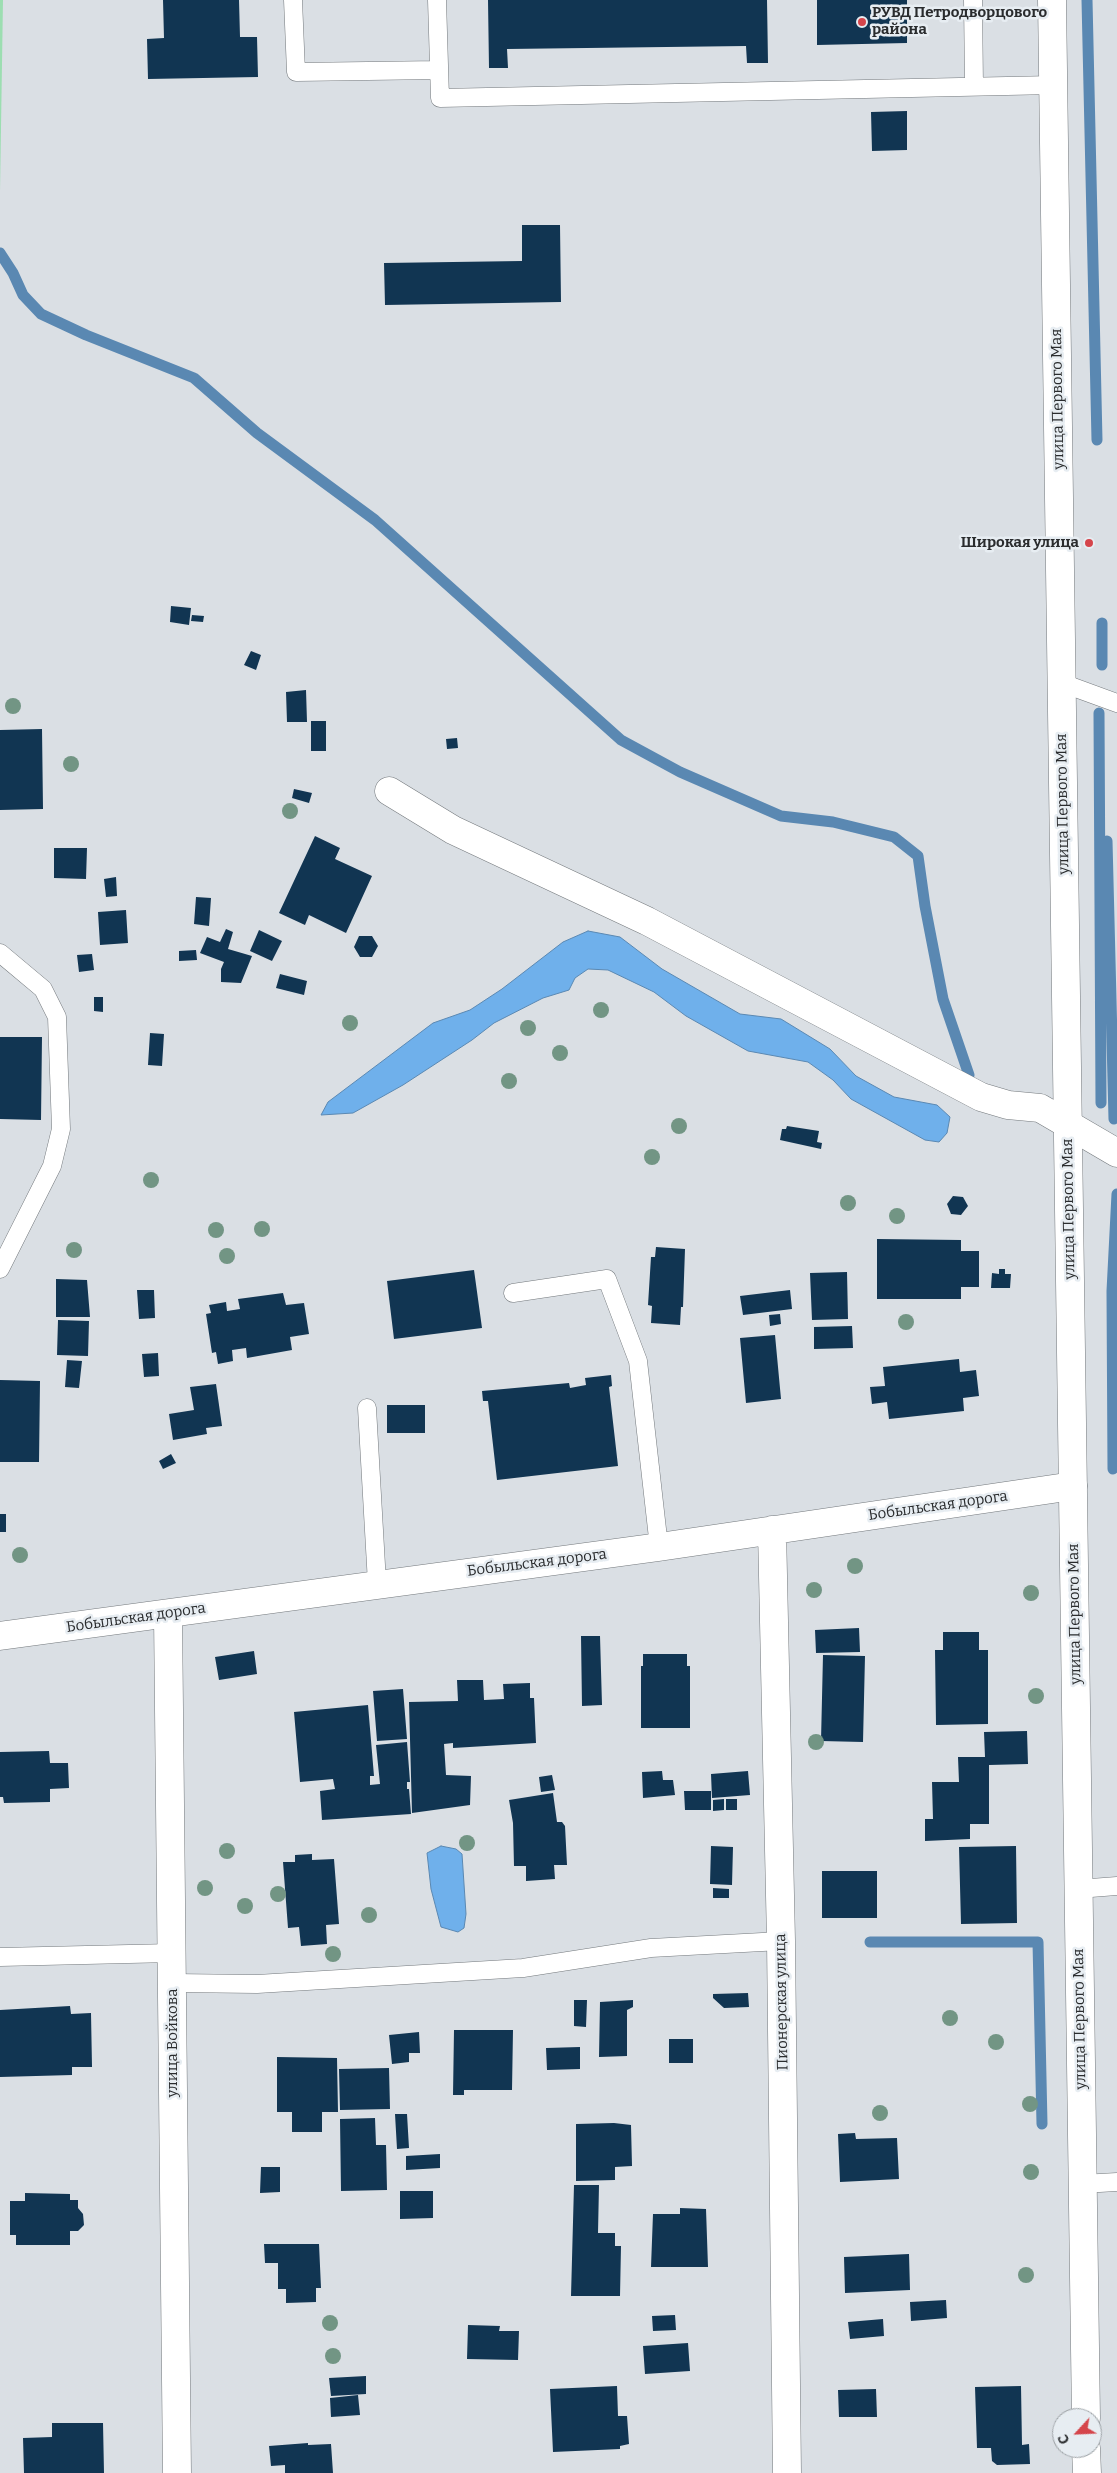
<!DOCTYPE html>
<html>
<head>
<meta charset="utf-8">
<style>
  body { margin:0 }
  #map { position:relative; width:1117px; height:2473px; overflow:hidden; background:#dadfe4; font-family:Bitter,serif }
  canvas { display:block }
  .north { position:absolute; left:1052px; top:2408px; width:50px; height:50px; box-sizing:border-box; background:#e7edf2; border:1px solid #9ba0a4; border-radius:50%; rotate:245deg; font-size:14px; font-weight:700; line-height:20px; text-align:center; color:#2a2c2e }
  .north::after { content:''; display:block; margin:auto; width:18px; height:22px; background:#d5454b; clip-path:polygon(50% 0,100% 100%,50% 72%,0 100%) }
</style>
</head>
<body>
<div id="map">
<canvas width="1117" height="2473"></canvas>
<div class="north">С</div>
</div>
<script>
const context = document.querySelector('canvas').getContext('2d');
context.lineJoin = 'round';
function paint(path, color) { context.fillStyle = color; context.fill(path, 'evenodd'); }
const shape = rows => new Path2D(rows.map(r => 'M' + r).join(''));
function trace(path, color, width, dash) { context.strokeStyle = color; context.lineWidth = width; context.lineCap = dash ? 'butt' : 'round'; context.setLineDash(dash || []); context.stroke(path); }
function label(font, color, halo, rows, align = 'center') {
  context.font = font + ' Bitter,serif'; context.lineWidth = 5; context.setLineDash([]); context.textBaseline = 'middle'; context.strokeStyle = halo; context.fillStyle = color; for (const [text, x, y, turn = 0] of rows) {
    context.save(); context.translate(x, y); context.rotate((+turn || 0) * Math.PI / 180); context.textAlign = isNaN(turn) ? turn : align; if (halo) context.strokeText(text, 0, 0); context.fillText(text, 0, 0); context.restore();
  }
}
paint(shape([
  [0,0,3,0,0,191]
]), '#9cdeb1');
const water = shape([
  [588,931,620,937,662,969,740,1014,781,1019,830,1049,856,1076,894,1097,937,1105,950,1117,947,1133,939,1142,925,1140,851,1099,833,1080,808,1062,748,1051,686,1016,654,992,608,970,588,969,575,978,569,990,543,998,494,1023,472,1040,403,1085,353,1113,321,1115,328,1102,433,1023,470,1010,502,989,563,942,588,931],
  [441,1846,456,1849,462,1854,466,1914,464,1928,458,1932,441,1927,431,1889,427,1853,441,1846]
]);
paint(water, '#6fb0eb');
trace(water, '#5a88b2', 1);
trace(shape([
  [1087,0,1097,440],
  [0,253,13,273,23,295,41,314,86,335,194,378,257,433,375,520,621,740,680,772,781,816,833,822,894,837,918,856,925,906,943,999,969,1075],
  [1102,623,1102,665],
  [1099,713,1101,1103],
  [1107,841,1114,1119],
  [1113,1469,1112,1291,1117,1194],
  [870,1942,1038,1942,1042,2124]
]), '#5a88b2', 11);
paint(shape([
  [163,0,239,0,240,37,257,37,258,77,148,79,147,39,164,38],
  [488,0,767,0,768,63,747,63,746,46,507,49,508,68,489,68],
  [817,0,907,0,907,43,817,45],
  [907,111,907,150,872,151,871,112],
  [522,225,560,225,561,302,385,305,384,263,522,261],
  [171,606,191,608,189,625,170,622],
  [192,615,204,616,203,622,191,621],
  [251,651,261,655,256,670,244,665],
  [306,690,307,722,287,722,286,692],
  [311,721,326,721,326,751,311,751],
  [42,729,43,809,0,810,0,730],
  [457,738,458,748,447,749,446,739],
  [294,789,312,793,309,803,292,798],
  [315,836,340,848,335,859,372,876,346,933,309,915,305,925,279,913],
  [54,848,87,848,86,879,54,878],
  [116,877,117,896,106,897,104,879],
  [196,897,211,898,209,926,194,924],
  [126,910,128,943,100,945,98,912],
  [226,929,233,932,228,949,252,956,241,983,221,982,221,969,224,962,200,953,207,937,220,942],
  [259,930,282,941,272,961,250,951],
  [359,936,372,936,378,946,372,957,360,957,354,947],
  [196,950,197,960,179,961,179,951],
  [92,954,94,970,79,972,77,955],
  [280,974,307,981,304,995,276,988],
  [94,997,103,997,103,1012,94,1011],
  [150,1033,164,1034,162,1066,148,1065],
  [0,1037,42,1037,41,1120,0,1119],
  [787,1126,819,1131,817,1142,822,1143,821,1149,780,1140,782,1129,786,1129],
  [953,1196,963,1197,968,1206,961,1215,951,1214,947,1204],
  [877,1239,961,1240,961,1251,979,1251,979,1287,961,1287,961,1299,877,1299],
  [656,1247,685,1249,683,1307,681,1307,680,1325,651,1323,652,1306,648,1305,651,1257,655,1257],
  [999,1269,1005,1269,1005,1274,1011,1274,1010,1288,991,1288,992,1273,999,1274],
  [474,1270,482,1328,394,1339,387,1281],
  [847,1272,848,1319,812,1320,810,1273],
  [56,1279,87,1280,90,1317,56,1317],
  [137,1290,154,1290,155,1318,139,1319],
  [790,1290,792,1309,743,1315,740,1296],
  [283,1293,286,1305,304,1303,309,1334,290,1337,292,1350,247,1358,246,1348,232,1350,233,1361,218,1364,216,1352,212,1353,206,1314,211,1313,209,1305,226,1302,227,1311,240,1309,238,1299],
  [780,1314,781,1324,770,1326,769,1315],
  [58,1320,89,1321,88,1356,57,1355],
  [852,1326,853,1348,814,1349,814,1327],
  [775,1335,781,1399,746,1403,740,1338],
  [158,1353,159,1376,144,1377,142,1354],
  [959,1359,960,1372,976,1370,979,1396,963,1398,964,1411,889,1419,887,1402,872,1404,870,1387,885,1386,883,1367],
  [67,1360,82,1361,79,1388,65,1387],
  [611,1375,612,1386,609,1387,618,1466,497,1480,488,1401,483,1401,482,1391,569,1383,570,1388,586,1385,585,1378],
  [0,1380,40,1381,39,1462,0,1462],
  [216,1384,222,1426,206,1428,207,1434,173,1440,169,1414,194,1410,190,1387],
  [387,1405,425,1405,425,1433,387,1433],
  [171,1454,176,1463,163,1469,159,1461],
  [0,1514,6,1514,6,1532,0,1532],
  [859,1628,860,1652,816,1653,815,1630],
  [943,1632,979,1632,979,1650,988,1650,988,1724,936,1725,935,1650,943,1650],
  [581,1636,600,1636,602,1705,582,1706],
  [254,1651,257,1674,219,1680,215,1657],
  [643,1654,687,1654,687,1666,690,1666,690,1728,641,1728,641,1666,643,1666],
  [823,1655,865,1656,863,1742,821,1741],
  [457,1680,483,1680,484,1700,504,1699,503,1684,530,1683,530,1698,534,1698,536,1743,453,1748,453,1743,444,1744,446,1775,471,1776,470,1805,412,1813,409,1702,458,1701],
  [403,1689,407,1739,377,1741,373,1691],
  [368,1705,374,1776,370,1776,370,1785,380,1784,376,1745,407,1742,410,1782,407,1782,407,1789,409,1789,411,1814,322,1820,320,1791,335,1789,333,1779,300,1782,294,1712],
  [1027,1731,1028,1764,989,1765,989,1824,970,1824,970,1839,925,1841,925,1819,933,1819,932,1782,959,1782,958,1757,985,1757,984,1732],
  [49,1751,50,1763,68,1763,69,1788,50,1789,50,1802,4,1803,3,1797,0,1797,0,1752],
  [662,1771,663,1780,673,1780,675,1795,643,1798,642,1772],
  [748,1771,750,1795,712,1798,711,1774],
  [552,1775,555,1790,541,1792,539,1777],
  [684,1791,711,1791,711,1810,685,1810],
  [553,1793,557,1822,562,1822,565,1826,567,1865,554,1865,555,1879,526,1881,526,1866,514,1866,513,1823,509,1800],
  [724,1799,724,1810,713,1811,713,1800],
  [726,1799,737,1799,737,1810,726,1810],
  [711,1846,733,1847,732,1885,710,1884],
  [1016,1846,1017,1923,961,1924,959,1847],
  [312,1854,312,1860,334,1859,339,1924,326,1925,327,1944,301,1946,299,1927,288,1928,283,1862,295,1862,295,1855],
  [822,1871,877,1871,877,1918,822,1918],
  [713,1888,729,1889,729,1898,713,1898],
  [748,1993,749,2007,724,2008,713,1998,713,1994],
  [574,2000,587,2000,586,2027,574,2026],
  [633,2000,633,2007,627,2010,627,2056,599,2057,600,2002],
  [70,2006,71,2014,91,2013,92,2067,72,2067,72,2075,0,2077,0,2010],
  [454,2030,513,2030,512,2090,464,2090,464,2095,453,2095],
  [419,2032,420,2053,409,2053,409,2062,392,2064,389,2035],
  [669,2039,693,2039,693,2063,669,2063],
  [580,2047,580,2069,547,2070,546,2048],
  [277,2057,337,2058,338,2112,322,2112,322,2132,292,2132,292,2112,277,2112],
  [389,2068,390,2109,340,2110,339,2069],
  [395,2114,407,2114,409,2148,397,2149],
  [375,2118,376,2145,386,2145,387,2190,341,2191,340,2119],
  [614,2123,631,2125,632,2166,615,2167,615,2180,576,2181,576,2124],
  [855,2133,856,2139,897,2138,899,2179,840,2182,838,2134],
  [440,2154,440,2168,406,2170,406,2156],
  [261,2167,280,2167,280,2192,260,2193],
  [574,2185,599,2185,598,2233,615,2233,615,2246,621,2246,620,2296,571,2296],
  [400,2191,433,2191,433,2218,400,2219],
  [25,2193,70,2194,70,2200,78,2200,78,2208,83,2214,84,2225,78,2231,70,2231,70,2245,16,2245,16,2235,10,2235,10,2201,25,2201],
  [680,2208,706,2209,708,2267,651,2267,653,2214,680,2214],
  [264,2244,319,2244,321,2288,316,2288,316,2302,286,2303,286,2289,278,2289,278,2263,265,2263],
  [909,2254,910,2290,845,2293,844,2257],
  [946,2300,947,2318,911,2321,910,2302],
  [675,2315,676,2330,653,2331,652,2316],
  [883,2319,884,2336,850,2339,848,2322],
  [468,2325,500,2326,499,2331,519,2331,518,2360,467,2359],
  [688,2343,690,2371,645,2374,643,2346],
  [366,2376,366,2394,331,2396,329,2378],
  [617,2386,618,2416,627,2416,629,2444,620,2446,620,2449,553,2452,550,2389],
  [1021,2386,1022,2445,1029,2444,1030,2464,997,2465,992,2461,991,2448,977,2448,975,2387],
  [876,2389,877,2417,839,2417,838,2390],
  [358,2395,360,2415,331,2417,330,2398],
  [52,2423,103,2423,104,2473,24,2473,23,2438,52,2437],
  [308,2443,308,2445,331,2444,333,2473,285,2473,285,2465,271,2466,269,2446]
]), '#113552');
const service = shape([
  [293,0,296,72,439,70],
  [437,0,440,98,1054,85],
  [973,0,974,86],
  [1062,683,1117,703],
  [0,953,43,989,57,1017,61,1129,52,1166,0,1269],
  [513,1293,607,1279,638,1361,659,1547],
  [367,1408,377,1583],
  [1078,1889,1117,1886],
  [0,1957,172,1953],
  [173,1983,257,1984,523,1968,651,1948,781,1941],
  [1082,2184,1117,2182]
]);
const minor = shape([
  [389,791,453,830,647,921,981,1097,1008,1105,1040,1108,1117,1153],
  [772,1530,781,1941,787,2473],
  [168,1614,177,2473],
  [0,1636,659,1547,1073,1486]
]);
const tertiary = shape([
  [1052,0,1086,2418],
  [1086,2448,1087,2473]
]);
trace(service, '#73787c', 19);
trace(minor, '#73787c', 29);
trace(tertiary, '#73787c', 29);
trace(service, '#fff', 18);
trace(minor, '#fff', 28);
trace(tertiary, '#fff', 28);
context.fillStyle = '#729584';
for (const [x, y] of [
  [13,706],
  [71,764],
  [290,811],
  [601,1010],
  [350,1023],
  [528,1028],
  [560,1053],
  [509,1081],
  [679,1126],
  [652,1157],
  [151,1180],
  [848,1203],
  [897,1216],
  [262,1229],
  [216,1230],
  [74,1250],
  [227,1256],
  [906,1322],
  [20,1555],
  [855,1566],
  [814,1590],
  [1031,1593],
  [1036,1696],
  [816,1742],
  [467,1843],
  [227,1851],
  [205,1888],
  [278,1894],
  [245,1906],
  [369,1915],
  [333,1954],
  [950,2018],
  [996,2042],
  [1030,2104],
  [880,2113],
  [1031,2172],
  [1026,2275],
  [330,2323],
  [333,2356]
]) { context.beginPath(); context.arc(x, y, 8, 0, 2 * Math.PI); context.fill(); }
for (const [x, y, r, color] of [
  [862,22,5,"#d5454b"],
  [1089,543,5,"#d5454b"]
]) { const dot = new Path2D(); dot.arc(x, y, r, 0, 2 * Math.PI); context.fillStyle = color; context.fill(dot); trace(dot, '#e7edf2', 2); }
label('bold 15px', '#2a2c2e', '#e7edf2', [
  ["РУВД Петродворцового",872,13],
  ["района",872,30],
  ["Широкая улица",1079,543,"right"]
], 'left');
label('15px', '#2a2c2e', '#e7edf2', [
  ["улица Первого Мая",1058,399,-91],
  ["улица Первого Мая",1063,804,-91],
  ["улица Первого Мая",1069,1209,-91],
  ["Бобыльская дорога",938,1506,-8],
  ["Бобыльская дорога",537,1563,-7],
  ["улица Первого Мая",1075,1614,-91],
  ["Бобыльская дорога",136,1618,-8],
  ["Пионерская улица",782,2002,-91],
  ["улица Первого Мая",1080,2019,-91],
  ["улица Войкова",173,2043,-90]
]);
</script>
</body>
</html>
